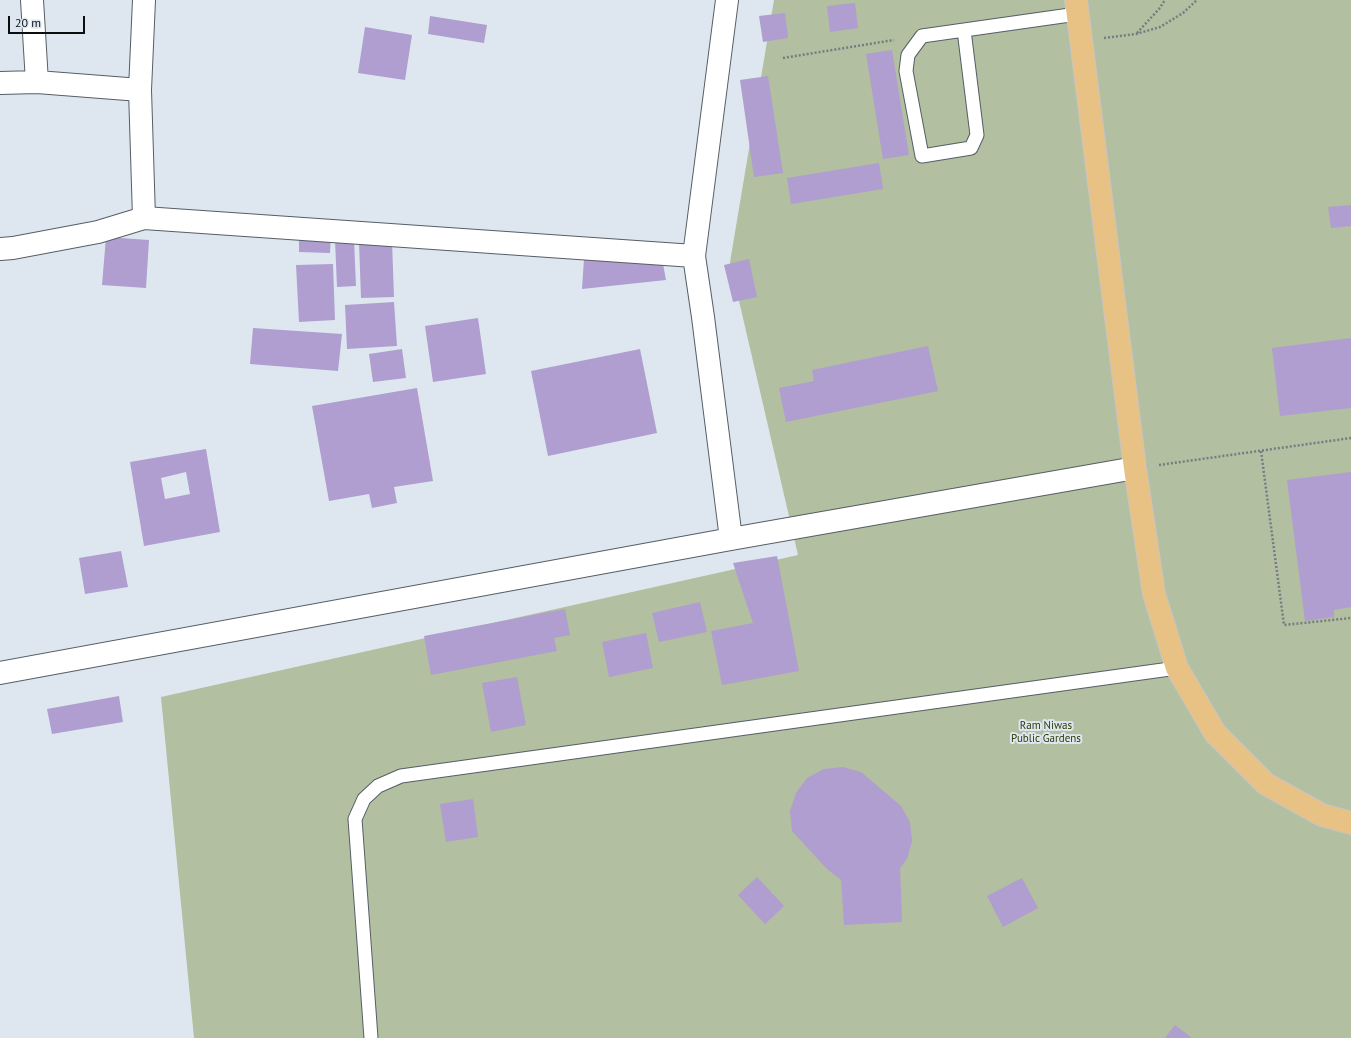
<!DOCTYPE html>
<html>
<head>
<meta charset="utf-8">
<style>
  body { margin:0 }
  #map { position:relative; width:1351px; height:1038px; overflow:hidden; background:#dee7f0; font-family:"PT Sans",sans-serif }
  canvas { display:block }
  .scale { position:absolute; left:8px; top:16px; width:77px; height:18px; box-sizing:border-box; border:2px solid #0b0e11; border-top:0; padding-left:5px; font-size:12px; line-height:14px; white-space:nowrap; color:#0b0e11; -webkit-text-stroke:3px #dee7f0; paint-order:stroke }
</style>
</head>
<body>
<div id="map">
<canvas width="1351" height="1038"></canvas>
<div class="scale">20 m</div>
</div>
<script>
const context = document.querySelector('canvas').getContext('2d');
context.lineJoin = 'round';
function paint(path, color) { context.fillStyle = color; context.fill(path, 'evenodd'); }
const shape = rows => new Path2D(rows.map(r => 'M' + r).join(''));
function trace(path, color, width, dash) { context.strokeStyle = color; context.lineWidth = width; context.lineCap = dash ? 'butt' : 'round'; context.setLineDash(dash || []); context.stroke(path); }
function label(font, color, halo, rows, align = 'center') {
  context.font = font + ' "PT Sans",sans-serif'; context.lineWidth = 4; context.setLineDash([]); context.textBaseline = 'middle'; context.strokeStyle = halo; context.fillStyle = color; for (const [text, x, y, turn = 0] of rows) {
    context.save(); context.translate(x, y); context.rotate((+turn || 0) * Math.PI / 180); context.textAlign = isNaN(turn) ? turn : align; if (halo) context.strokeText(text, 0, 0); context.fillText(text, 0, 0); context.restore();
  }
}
paint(shape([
  [774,0,1351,0,1351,1038,194,1038,161,697,798,555,730,262]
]), '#b2bfa0');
paint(shape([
  [855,3,858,28,830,32,827,6],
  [785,13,788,38,763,42,759,16],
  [430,16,487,25,484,43,428,34],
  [365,27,412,35,405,80,358,73],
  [892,50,909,155,883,159,866,54],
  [768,76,783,173,754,177,740,80],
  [879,163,883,189,791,204,787,178],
  [1351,205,1351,226,1331,228,1328,207],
  [299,231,331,233,330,253,299,252],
  [106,237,149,240,146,288,102,285],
  [335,240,354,240,356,286,337,287],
  [392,241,394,297,361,298,359,242],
  [584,259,663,264,666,280,582,289],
  [749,259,757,297,733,302,724,265],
  [333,264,335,320,299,322,296,265],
  [394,302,397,346,347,349,345,305],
  [478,318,486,374,433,382,425,326],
  [253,328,342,334,338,371,250,364],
  [1351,338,1351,408,1280,416,1272,348],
  [928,346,938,391,786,422,779,388,814,381,812,370],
  [402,349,406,378,373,382,369,354],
  [640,349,657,433,548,456,531,371],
  [417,388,433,481,394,487,397,503,372,508,369,494,329,501,312,406],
  [206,449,220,532,144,546,130,462],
  [186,472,190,494,165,499,161,478],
  [1351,472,1351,607,1334,610,1334,617,1305,621,1287,480],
  [121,551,128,587,85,594,79,558],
  [777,556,799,671,722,685,711,631,753,623,733,563],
  [700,602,707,632,659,642,652,613],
  [565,609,570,635,554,638,557,651,431,675,424,636],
  [646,633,653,668,609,677,602,642],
  [517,677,526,725,491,732,482,683],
  [119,696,123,722,52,734,47,709],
  [843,767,861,772,901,806,910,822,912,841,907,859,900,868,902,922,844,925,841,880,826,868,792,831,790,811,796,793,807,778,824,769],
  [473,799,478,837,446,842,440,804],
  [757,877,784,906,765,924,738,895],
  [1022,878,1038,908,1003,927,987,896],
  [1175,1025,1192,1038,1165,1038]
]), '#af9ecf');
const lane = shape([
  [964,30,977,135,971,148,922,156,906,71,908,55,922,36,1077,14],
  [371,1038,355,819,364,799,378,786,401,776,1177,668]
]);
const street = shape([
  [727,0,694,256,703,317,731,539],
  [37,82,140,90,144,218,694,256],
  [0,83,37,82,32,0],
  [140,90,144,0],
  [0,249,13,248,98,232,144,218],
  [0,673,731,539,1135,468]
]);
const primary = shape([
  [1076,0,1135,468,1154,594,1177,668,1215,733,1266,784,1322,815,1351,823]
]);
trace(lane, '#565e65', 15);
trace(street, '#565e65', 24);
trace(primary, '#c4c5c6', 24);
trace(shape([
  [1137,33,1159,9,1165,0],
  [1104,38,1136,34,1160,27,1183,13,1197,0],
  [783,58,894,40],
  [1261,451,1284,625,1351,618],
  [1159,465,1351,438]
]), '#767c82', 2.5, [2, 2]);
trace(lane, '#fff', 13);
trace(street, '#fff', 22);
trace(primary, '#e8c185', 22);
label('11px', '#293b00', '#dee7f0', [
  ["Ram Niwas",1046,726],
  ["Public Gardens",1046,739]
]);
</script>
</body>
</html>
